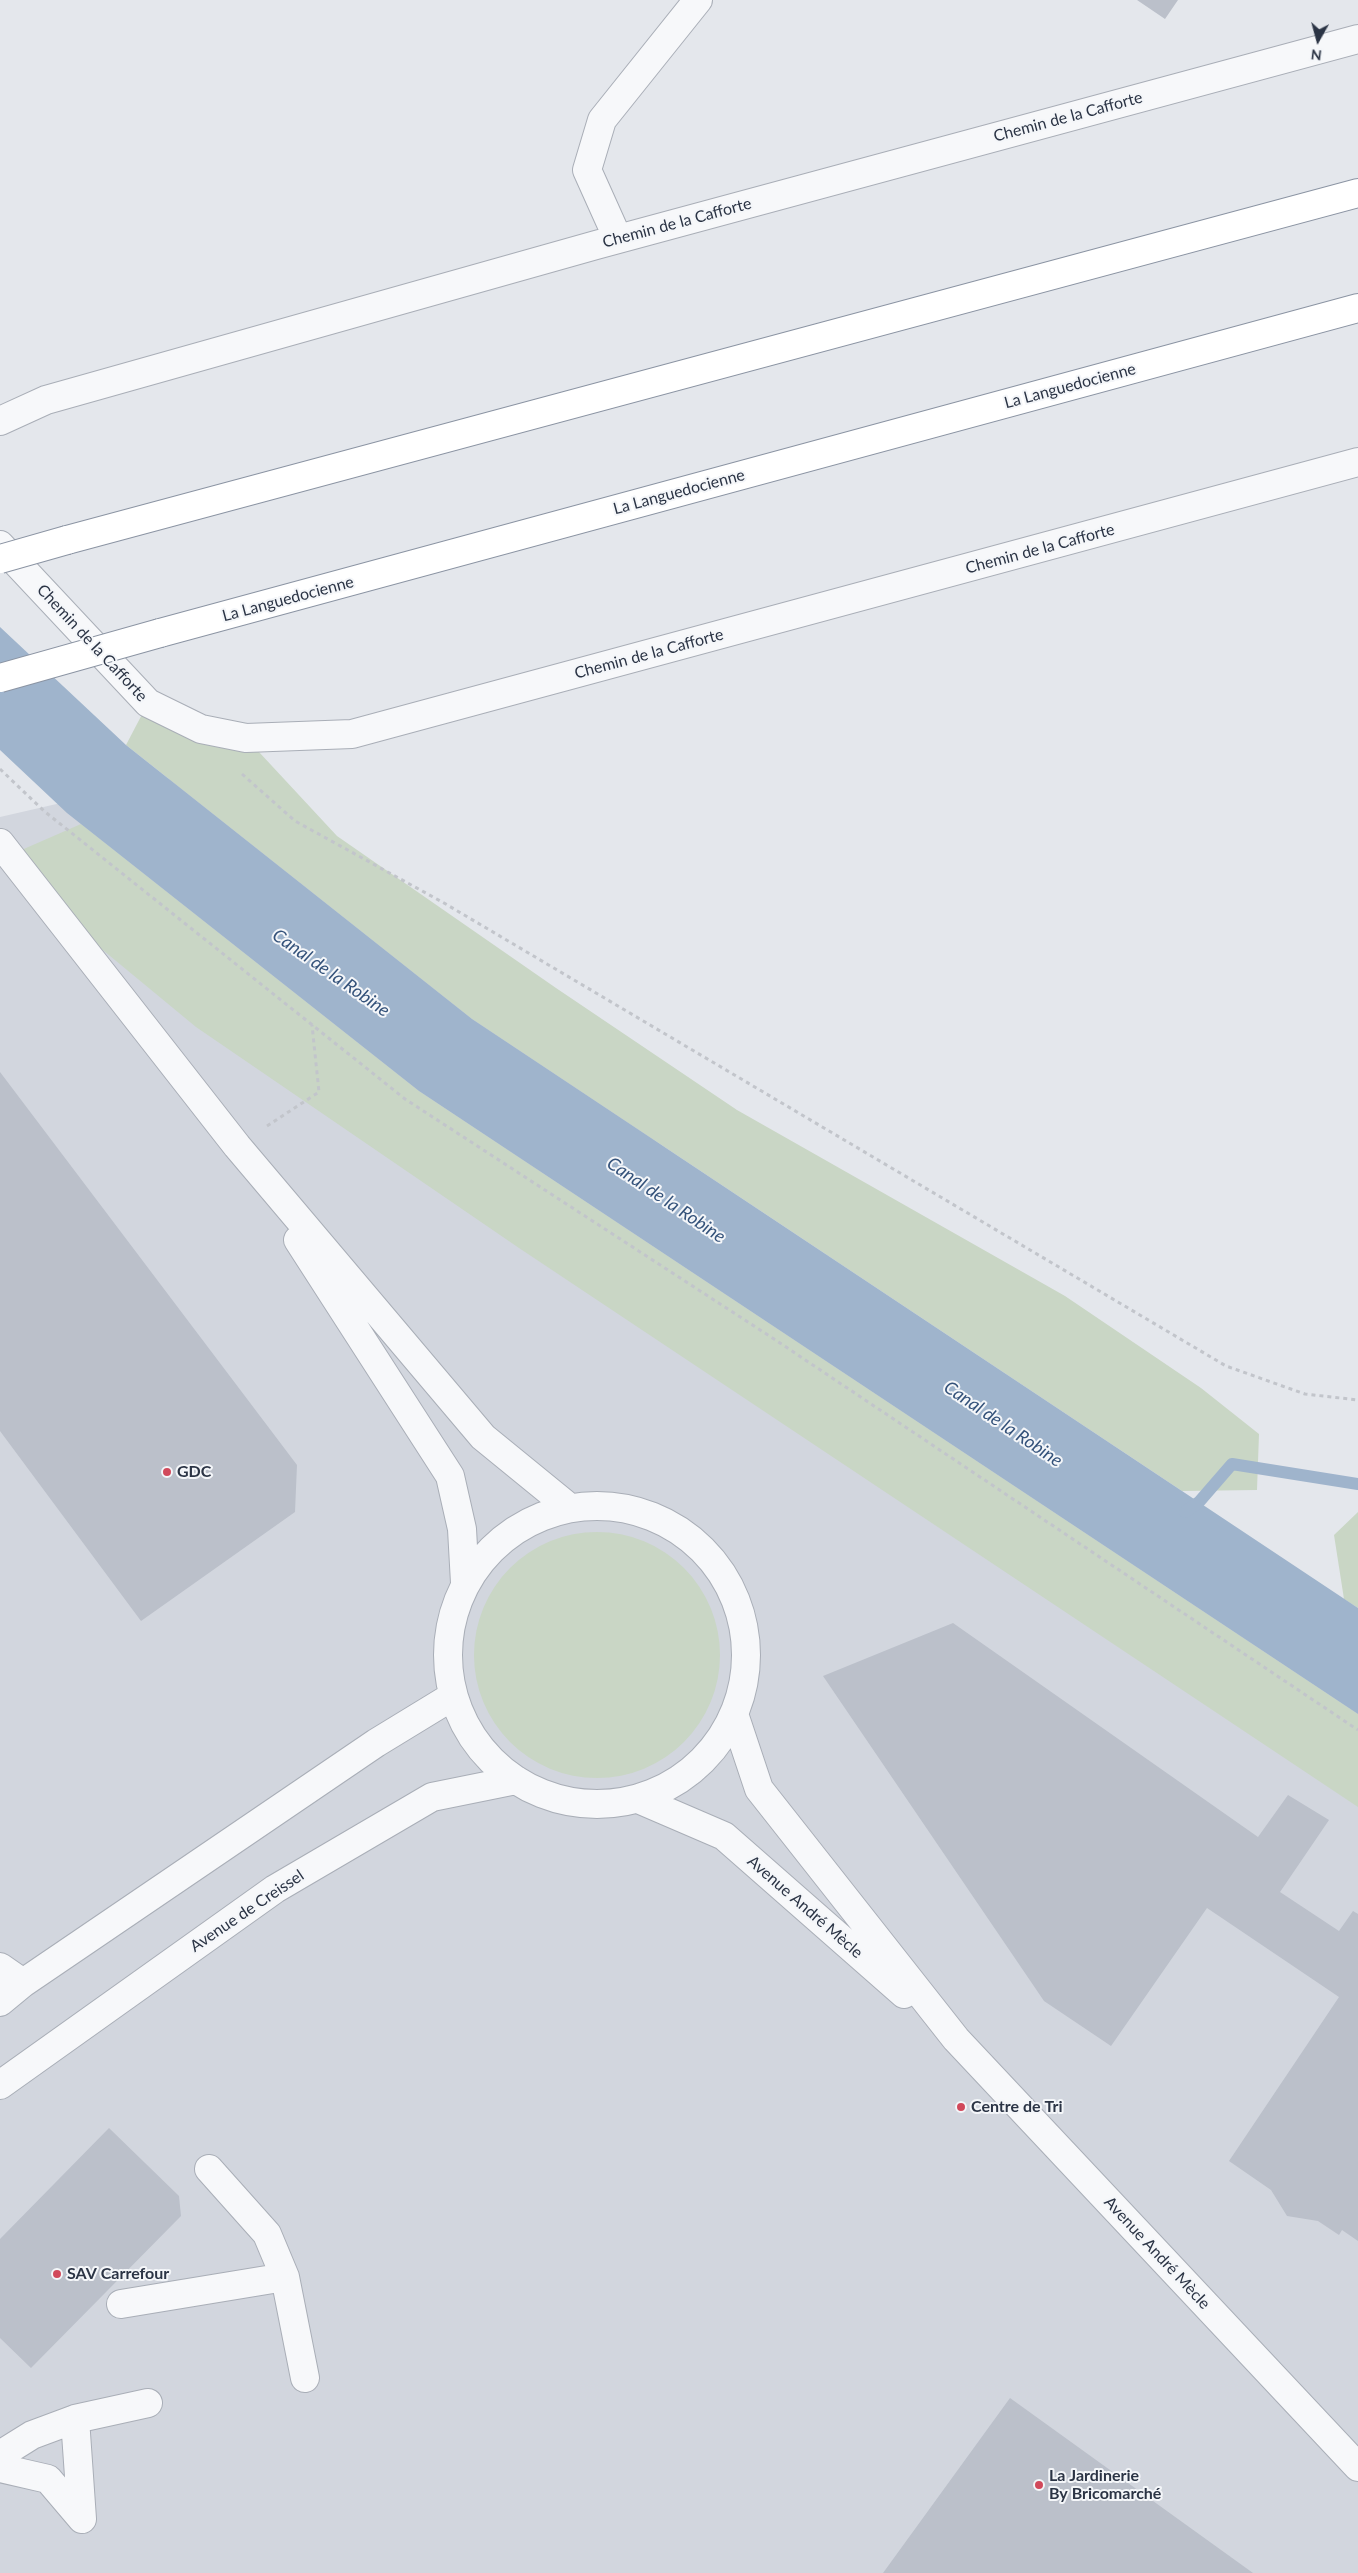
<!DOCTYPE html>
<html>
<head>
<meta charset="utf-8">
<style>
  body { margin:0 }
  #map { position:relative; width:1358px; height:2573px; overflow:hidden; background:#e4e7ec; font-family:Lato,sans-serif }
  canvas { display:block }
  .north { position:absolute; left:1293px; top:15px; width:50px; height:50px; -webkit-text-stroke:4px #f4f6f9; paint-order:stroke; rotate:187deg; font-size:14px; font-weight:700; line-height:20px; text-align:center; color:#2b3445 }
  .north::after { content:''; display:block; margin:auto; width:18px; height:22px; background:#2b3445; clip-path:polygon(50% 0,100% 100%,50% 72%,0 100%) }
</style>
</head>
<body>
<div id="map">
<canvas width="1358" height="2573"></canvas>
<div class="north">N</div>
</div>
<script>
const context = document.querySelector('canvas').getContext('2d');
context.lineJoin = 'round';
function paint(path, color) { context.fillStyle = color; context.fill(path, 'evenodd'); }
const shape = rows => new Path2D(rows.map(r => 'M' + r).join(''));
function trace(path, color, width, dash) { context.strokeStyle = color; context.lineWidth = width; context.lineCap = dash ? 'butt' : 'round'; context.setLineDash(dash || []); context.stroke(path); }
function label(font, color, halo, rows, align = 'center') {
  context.font = font + ' Lato,sans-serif'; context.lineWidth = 4; context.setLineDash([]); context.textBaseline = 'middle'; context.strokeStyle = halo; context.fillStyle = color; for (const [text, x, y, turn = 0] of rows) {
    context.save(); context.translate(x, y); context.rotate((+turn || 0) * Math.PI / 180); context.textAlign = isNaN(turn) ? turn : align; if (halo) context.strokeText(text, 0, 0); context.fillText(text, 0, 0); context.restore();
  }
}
paint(shape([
  [174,777,1358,1671,1358,2573,0,2573,0,817]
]), '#d2d6de');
paint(shape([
  [148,703,246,738,337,836,556,988,737,1110,1065,1296,1201,1388,1259,1434,1257,1490,1182,1491,472,1019,126,745],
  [81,824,419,1091,1358,1714,1358,1807,519,1248,196,1027,52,908,10,855],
  [1358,1512,1358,1608,1344,1599,1334,1535],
  '474 1655a123 123 0 1 1 246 0a123 123 0 1 1-246 0Z'
]), '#c9d6c5');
paint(shape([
  [0,627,126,745,472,1019,1358,1608,1358,1714,419,1091,67,813,0,750]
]), '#9fb4cc');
trace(shape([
  [1185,1512,1199,1502,1232,1464,1358,1484]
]), '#9fb4cc', 12);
paint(shape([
  [1137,0,1178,0,1165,19],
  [0,1072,297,1465,295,1512,141,1621,0,1431],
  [953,1623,1258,1837,1288,1795,1329,1820,1280,1892,1339,1931,1353,1911,1358,1914,1358,2241,1342,2230,1339,2235,1318,2221,1287,2216,1271,2190,1229,2161,1339,1997,1207,1908,1111,2046,1044,2001,823,1676],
  [109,2128,179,2196,181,2216,31,2368,0,2338,0,2239],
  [1010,2398,1253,2573,883,2573]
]), '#bbc0ca');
const minor = shape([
  [618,239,587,170,602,120,698,0],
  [0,421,46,400,596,245,1358,39],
  [0,545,148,703,201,729,246,738,352,734,1358,462],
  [0,843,237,1146,483,1437,570,1508],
  [298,1240,450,1476,462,1529,465,1583],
  '448 1655a149 149 0 1 1 298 0a149 149 0 1 1-298 0Z',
  [734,1714,759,1789,956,2039,1358,2467],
  [638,1799,724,1836,904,1994],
  [0,1967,23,1983],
  [0,2002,23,1983,376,1743,453,1696],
  [0,2085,275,1889,432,1797,516,1780],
  [209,2169,267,2234,285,2277,305,2378],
  [121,2304,285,2277],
  [0,2455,32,2435,75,2419,148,2403],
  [0,2468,48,2479,82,2519,75,2419]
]);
const highway = shape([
  [67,540,1358,193],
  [160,633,1358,308]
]);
trace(minor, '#a9aeb7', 30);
trace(highway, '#8b94a3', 30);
trace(shape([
  [0,769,44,811,405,1099,774,1339,1358,1730],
  [242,774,295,821,444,903,1226,1366,1305,1394,1358,1400],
  [267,1126,319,1092,312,1025]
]), '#c2c5cb', 3, [4, 4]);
trace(minor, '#f7f8fa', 28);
trace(highway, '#fff', 28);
const highwayBridge = shape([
  [0,559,67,540],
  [0,678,160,633]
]);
trace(highwayBridge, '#8b94a3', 30, []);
trace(highwayBridge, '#fff', 28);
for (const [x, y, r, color] of [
  [167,1472,5,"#d1495b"],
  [961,2107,5,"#d1495b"],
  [57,2274,5,"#d1495b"],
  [1039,2485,5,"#d1495b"]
]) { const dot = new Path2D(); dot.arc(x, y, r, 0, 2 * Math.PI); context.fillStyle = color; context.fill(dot); trace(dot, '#f4f6f9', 2); }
label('16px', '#2b3445', '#f4f6f9', [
  ["Chemin de la Cafforte",1068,117,-15],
  ["Chemin de la Cafforte",677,223,-15],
  ["La Languedocienne",1070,386,-15],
  ["La Languedocienne",679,492,-15],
  ["Chemin de la Cafforte",1040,549,-15],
  ["La Languedocienne",288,599,-15],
  ["Chemin de la Cafforte",92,643,47],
  ["Chemin de la Cafforte",649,654,-15],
  ["Avenue André Mècle",805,1907,41],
  ["Avenue de Creissel",247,1911,-34],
  ["Avenue André Mècle",1157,2253,47]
]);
label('bold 16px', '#2b3445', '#f4f6f9', [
  ["GDC",177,1472],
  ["Centre de Tri",971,2107],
  ["SAV Carrefour",67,2274],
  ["La Jardinerie",1049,2476],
  ["By Bricomarché",1049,2494]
], 'left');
label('italic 18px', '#34527a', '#f4f6f9', [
  ["Canal de la Robine",331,973,35],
  ["Canal de la Robine",666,1200,34],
  ["Canal de la Robine",1003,1424,34]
]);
</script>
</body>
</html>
